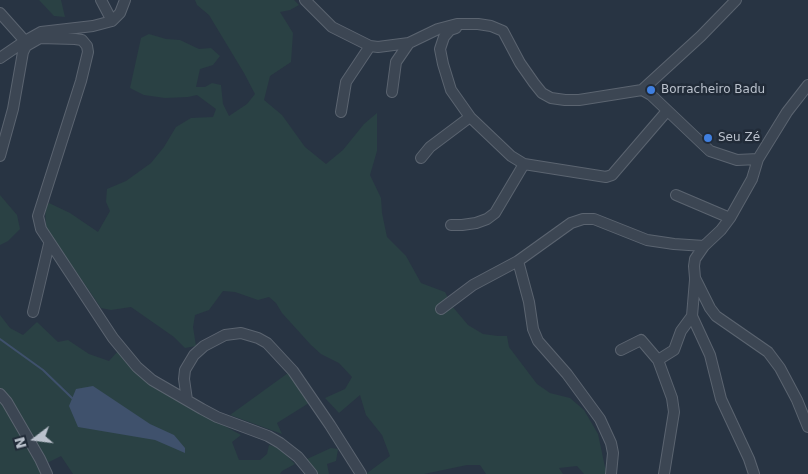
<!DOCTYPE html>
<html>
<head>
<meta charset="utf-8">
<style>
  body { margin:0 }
  #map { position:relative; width:808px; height:474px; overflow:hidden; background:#283443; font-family:"DejaVu Sans",sans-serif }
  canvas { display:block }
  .north { position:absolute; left:10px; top:414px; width:50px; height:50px; -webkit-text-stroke:4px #212b38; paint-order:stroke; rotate:255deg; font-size:14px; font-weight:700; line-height:20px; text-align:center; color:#bac1cc }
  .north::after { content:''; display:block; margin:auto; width:18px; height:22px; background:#bac1cc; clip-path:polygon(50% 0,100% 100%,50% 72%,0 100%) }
</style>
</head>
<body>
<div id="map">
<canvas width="808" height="474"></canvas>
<div class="north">N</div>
</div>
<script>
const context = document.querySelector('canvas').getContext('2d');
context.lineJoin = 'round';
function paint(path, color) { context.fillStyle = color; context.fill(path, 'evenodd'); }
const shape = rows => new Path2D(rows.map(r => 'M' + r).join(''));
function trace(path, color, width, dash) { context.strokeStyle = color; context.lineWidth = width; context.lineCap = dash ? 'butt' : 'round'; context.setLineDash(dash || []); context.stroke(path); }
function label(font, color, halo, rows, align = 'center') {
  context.font = font + ' "DejaVu Sans",sans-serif'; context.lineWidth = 5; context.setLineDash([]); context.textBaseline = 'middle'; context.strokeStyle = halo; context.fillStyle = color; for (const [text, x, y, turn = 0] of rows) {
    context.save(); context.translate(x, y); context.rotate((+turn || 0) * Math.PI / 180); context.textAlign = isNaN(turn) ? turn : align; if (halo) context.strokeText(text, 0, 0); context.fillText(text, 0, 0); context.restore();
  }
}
paint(shape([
  [39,0,61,0,65,17,54,16],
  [195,0,294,0,299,5,290,10,280,12,293,33,291,62,270,76,264,100,282,115,305,147,326,164,343,150,364,124,377,113,377,151,370,175,381,198,382,213,387,237,406,256,421,283,445,292,452,306,468,325,483,334,498,336,507,336,509,347,537,384,550,393,570,398,584,410,598,434,605,467,611,474,584,474,577,466,559,468,563,474,486,474,480,465,467,465,424,474,366,474,390,456,382,435,366,415,360,395,339,413,325,398,345,389,352,377,339,363,321,354,311,345,282,313,276,303,269,297,258,300,235,292,223,291,209,310,195,315,193,327,196,346,185,348,174,337,131,307,111,310,101,308,77,273,55,250,46,230,45,208,49,203,70,213,98,232,110,211,106,202,107,189,126,181,151,163,164,147,176,127,191,118,213,117,216,109,197,95,188,97,165,98,144,95,130,88,141,38,149,34,166,39,180,40,199,49,211,48,220,56,213,65,200,69,196,87,205,87,212,83,221,85,223,104,229,116,247,104,255,94,244,73,209,15,197,5],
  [0,195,17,215,20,229,8,241,0,245],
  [0,315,10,328,23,335,37,322,58,342,68,340,89,354,109,361,118,351,139,376,176,399,241,435,232,442,239,460,260,460,267,454,269,445,279,448,295,464,282,471,280,474,73,474,61,456,45,464,50,474,0,474],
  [288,373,309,403,277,423,282,434,230,415],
  [331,448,338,449,336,461,327,464,329,474,316,474,305,460]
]), '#2a4144');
paint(shape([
  [93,386,150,424,174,435,185,448,185,453,155,440,78,427,69,406,76,389]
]), '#3f516c');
trace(shape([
  [0,339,43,370,72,398]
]), '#3f516c', 2);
const minor = shape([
  [101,0,112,21],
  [305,0,332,27,370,46,378,47,409,43,438,29,457,24,478,24,491,26,503,31,520,63,534,83,542,93,551,98,565,100,579,100,642,90,651,95,710,151,737,160,758,159],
  [0,13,25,41],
  [456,28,450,30,444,37,440,49,443,64,451,90,470,117,511,156,524,164,606,177,612,175,667,111],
  [0,58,25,41,41,32,93,26,112,21,120,13,125,0],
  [808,85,787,112,758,159,752,179,730,218,721,230,704,246,695,259,694,266,695,278,710,308,716,316,768,352,780,368,797,400,808,427],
  [642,90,701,36,736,0],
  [392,92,396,62,409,43],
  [341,112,346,82,370,46],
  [0,156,13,109,23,52,26,46,40,38,75,39,82,40,87,46,88,52,81,81,38,216,41,229,113,338,137,367,152,380,202,409,217,417,268,436,280,443,298,457,312,474],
  [421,158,430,147,470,117],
  [676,195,730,218],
  [451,225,462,225,476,223,487,219,495,213,524,164],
  [441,309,473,285,518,261],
  [33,312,49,244],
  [692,316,710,355,721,399,749,459,754,474],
  [621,350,641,340,658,360],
  [0,394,7,402,40,459,47,474],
  [187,400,184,379,185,370,194,355,204,346,225,335,241,333,258,338,267,343,293,371,330,425,361,474],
  [611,474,613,453,611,443,600,419,567,374,538,341,533,329,529,302,518,261,571,223,583,219,594,219,647,240,674,244,704,246],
  [664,474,674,412,672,398,658,360,674,350,681,331,692,316,695,280]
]);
trace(minor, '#5b6470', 12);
trace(minor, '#3c4653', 10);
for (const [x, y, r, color] of [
  [651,90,5,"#3f7fe0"],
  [708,138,5,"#3f7fe0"]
]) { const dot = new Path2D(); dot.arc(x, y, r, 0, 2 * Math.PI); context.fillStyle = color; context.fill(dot); trace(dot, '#212b38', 2); }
label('12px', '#bac1cc', '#212b38', [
  ["Borracheiro Badu",661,90],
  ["Seu Zé",718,138]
], 'left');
</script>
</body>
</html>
